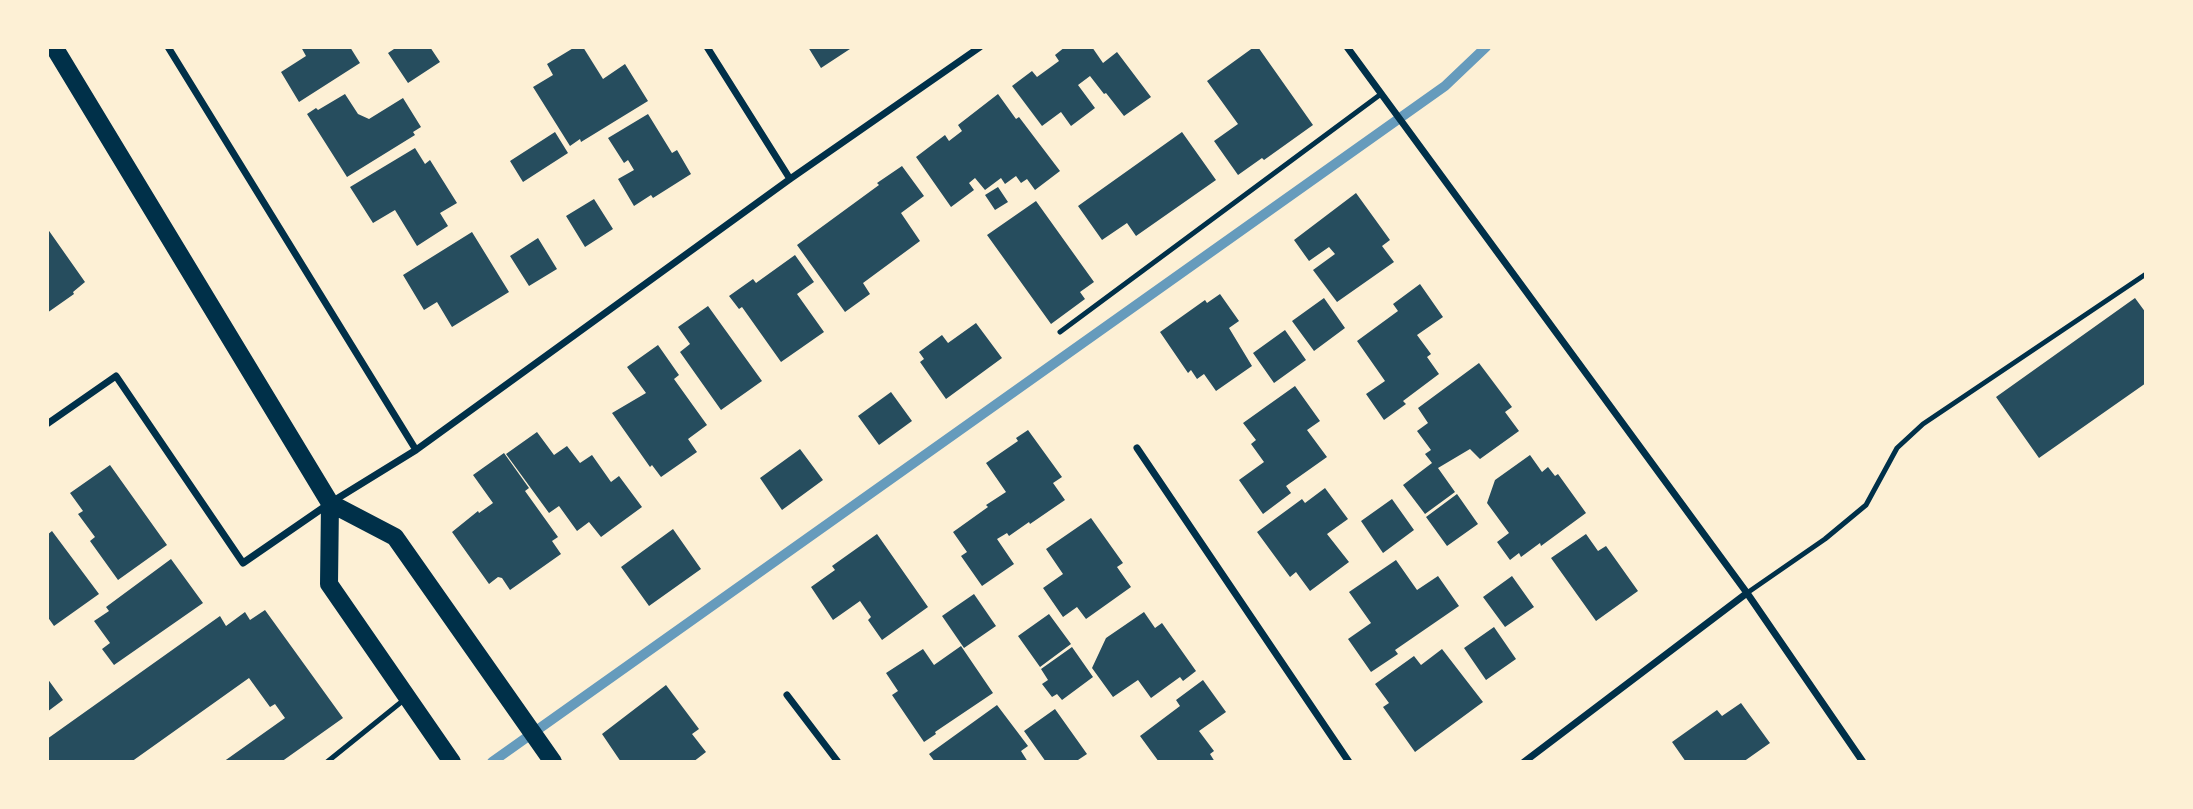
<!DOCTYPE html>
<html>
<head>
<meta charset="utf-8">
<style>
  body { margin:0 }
  #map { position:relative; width:2193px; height:809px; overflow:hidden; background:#fdf0d5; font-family:"Zilla Slab",serif }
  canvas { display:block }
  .frame { position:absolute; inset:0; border:49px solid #fdf0d5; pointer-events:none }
</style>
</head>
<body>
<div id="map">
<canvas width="2193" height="809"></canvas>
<div class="frame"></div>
</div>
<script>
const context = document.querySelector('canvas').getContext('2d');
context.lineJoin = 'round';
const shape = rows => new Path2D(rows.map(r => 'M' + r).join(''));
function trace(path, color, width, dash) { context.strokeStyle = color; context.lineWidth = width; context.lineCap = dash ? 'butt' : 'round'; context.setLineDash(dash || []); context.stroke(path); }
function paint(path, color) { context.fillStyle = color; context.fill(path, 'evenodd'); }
trace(shape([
  [492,762,1445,86,1486,47]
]), '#669bbc', 10);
paint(shape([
  [301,47,350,47,360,63,299,102,281,72,306,56],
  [397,47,430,47,440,62,408,83,388,53],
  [575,47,583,47,603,79,625,64,648,101,581,142,580,139,570,146,533,87,553,75,547,64],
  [808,47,853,47,821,68],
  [1065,47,1092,47,1103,63,1117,52,1151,97,1124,116,1106,93,1104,94,1090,76,1078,85,1095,108,1071,126,1061,112,1042,126,1012,86,1032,71,1037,77,1059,61,1055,55],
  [1254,47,1258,47,1313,125,1264,160,1262,158,1238,175,1214,141,1238,124,1207,81],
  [345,94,358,114,369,119,403,98,421,127,413,132,415,135,347,177,307,114,316,108,318,110],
  [998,94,1016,119,1019,117,1060,171,1035,190,1027,179,1021,183,1016,176,1005,184,1001,178,985,190,975,178,969,183,974,190,951,207,916,157,945,135,949,141,962,131,958,125],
  [648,114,672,153,677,150,691,174,653,198,651,195,634,206,618,179,634,170,628,160,624,163,608,138],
  [555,132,568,153,523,182,510,161],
  [1182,132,1216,180,1136,236,1127,223,1102,240,1078,206],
  [415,148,425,164,430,160,457,203,440,213,448,226,417,246,395,210,373,223,350,187],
  [902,166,924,196,901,213,920,241,863,283,870,294,845,312,797,245,879,185,877,183],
  [998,187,1008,202,995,210,985,195],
  [1356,193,1390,240,1382,246,1394,262,1337,302,1313,270,1335,254,1329,247,1309,261,1294,240],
  [594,199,613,229,585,247,566,216],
  [1036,201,1094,282,1080,292,1085,299,1051,324,987,235],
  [47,228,85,282,73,292,74,294,47,313],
  [472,232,509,292,452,327,437,302,424,310,403,275],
  [538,238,557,269,529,286,510,256],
  [795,255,814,282,797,294,824,332,781,362,742,307,739,309,729,296,753,279,756,283],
  [1420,284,1443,317,1417,335,1431,354,1427,357,1439,374,1403,401,1406,404,1384,420,1366,394,1385,381,1357,341,1398,311,1393,304],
  [1220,294,1239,321,1229,328,1252,366,1216,391,1204,374,1197,379,1191,370,1188,373,1160,332,1205,300,1207,303],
  [1324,298,1345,328,1314,351,1292,321],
  [2135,298,2146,313,2146,383,2039,458,1996,397],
  [708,306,762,381,721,410,680,352,690,344,678,327],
  [976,323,1002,358,946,399,920,362,924,359,919,352,942,335,948,343],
  [1285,330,1306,360,1274,383,1253,353],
  [658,345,679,375,674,379,707,425,688,439,697,452,661,477,652,465,650,467,612,413,646,393,627,367],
  [1479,363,1512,407,1505,412,1519,431,1480,459,1470,449,1438,468,1455,492,1425,514,1403,485,1432,463,1425,454,1431,450,1417,431,1428,423,1418,408],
  [1295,386,1320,421,1307,430,1327,457,1286,486,1291,493,1263,514,1239,480,1264,462,1251,444,1256,440,1243,423],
  [891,392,912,421,879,445,858,416],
  [1028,430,1062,477,1053,483,1065,500,1030,524,1029,522,1009,536,1007,533,997,539,1014,564,982,586,961,556,967,552,953,532,988,507,986,505,1006,492,986,463,1018,441,1016,438],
  [537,432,554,455,567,446,580,463,592,455,611,482,619,476,642,507,601,537,589,522,577,531,559,506,549,513,506,454],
  [800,449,823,480,782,510,760,478],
  [504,453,529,488,525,491,558,537,552,541,561,554,510,590,502,578,498,577,489,584,452,532,478,511,479,513,493,503,473,475],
  [1530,455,1542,472,1548,467,1555,476,1558,474,1586,513,1541,546,1540,543,1521,557,1519,553,1510,560,1497,542,1509,533,1487,503,1495,480],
  [110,465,167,545,118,580,90,541,95,537,78,514,83,511,70,493],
  [1325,488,1348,519,1327,534,1349,562,1310,591,1296,572,1290,577,1257,532,1302,499,1305,503],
  [1457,494,1478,524,1447,546,1426,517],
  [1392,499,1414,530,1383,553,1361,521],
  [1091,518,1123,563,1117,567,1131,587,1086,619,1077,607,1063,617,1043,588,1063,574,1046,549],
  [673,529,701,569,649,606,621,567],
  [52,531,99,594,54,626,47,616,47,535],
  [877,534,928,607,882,640,868,620,871,617,860,601,833,620,811,587,835,570,832,566],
  [1586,534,1598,551,1606,546,1638,591,1596,621,1551,558],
  [171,559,203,603,114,665,102,649,110,643,94,621,109,611,106,607],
  [1396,560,1417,590,1438,576,1459,606,1395,650,1398,654,1371,672,1348,639,1371,623,1349,592],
  [1512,576,1534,607,1505,627,1483,597],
  [974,594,996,626,964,648,942,616],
  [265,610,343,718,281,762,223,762,285,718,275,704,270,707,249,678,131,762,47,762,47,739,220,616,226,626,245,612,250,620],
  [1144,612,1155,628,1162,623,1196,671,1183,681,1180,677,1151,698,1138,680,1113,697,1092,668,1106,638],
  [1049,614,1071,644,1040,667,1018,636],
  [1494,627,1516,659,1486,680,1464,648],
  [961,646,993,693,935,732,936,734,924,742,892,695,898,691,886,673,923,649,934,665],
  [1072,647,1093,677,1062,700,1057,694,1052,697,1042,684,1048,680,1041,669],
  [1442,649,1483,702,1415,752,1383,707,1389,703,1375,684,1414,656,1421,665],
  [47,678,63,700,47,712],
  [1203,680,1226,712,1199,731,1214,751,1210,754,1215,762,1159,762,1140,736,1180,706,1176,700],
  [666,685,699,729,692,734,706,752,693,762,621,762,602,734],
  [1741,703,1770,743,1743,762,1686,762,1672,742,1717,710,1722,716],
  [997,705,1028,746,1021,751,1028,762,935,762,929,754],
  [1055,709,1087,754,1075,762,1046,762,1024,731]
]), '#264d5e');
trace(shape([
  [1060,332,1381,94],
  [1747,593,1825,539,1866,505,1897,448,1923,424,2146,274],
  [327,762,405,699]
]), '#003049', 5);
trace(shape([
  [168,47,416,450],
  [707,47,790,179],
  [1347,47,1747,593,1863,762],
  [47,424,116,376,243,563,330,503,416,450,790,179,980,47],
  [1137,448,1349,762],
  [787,695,838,762],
  [1524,762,1747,593]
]), '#003049', 7);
trace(shape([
  [54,47,330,503,395,537,553,762],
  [330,503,329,584,452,762]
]), '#003049', 18);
</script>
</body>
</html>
